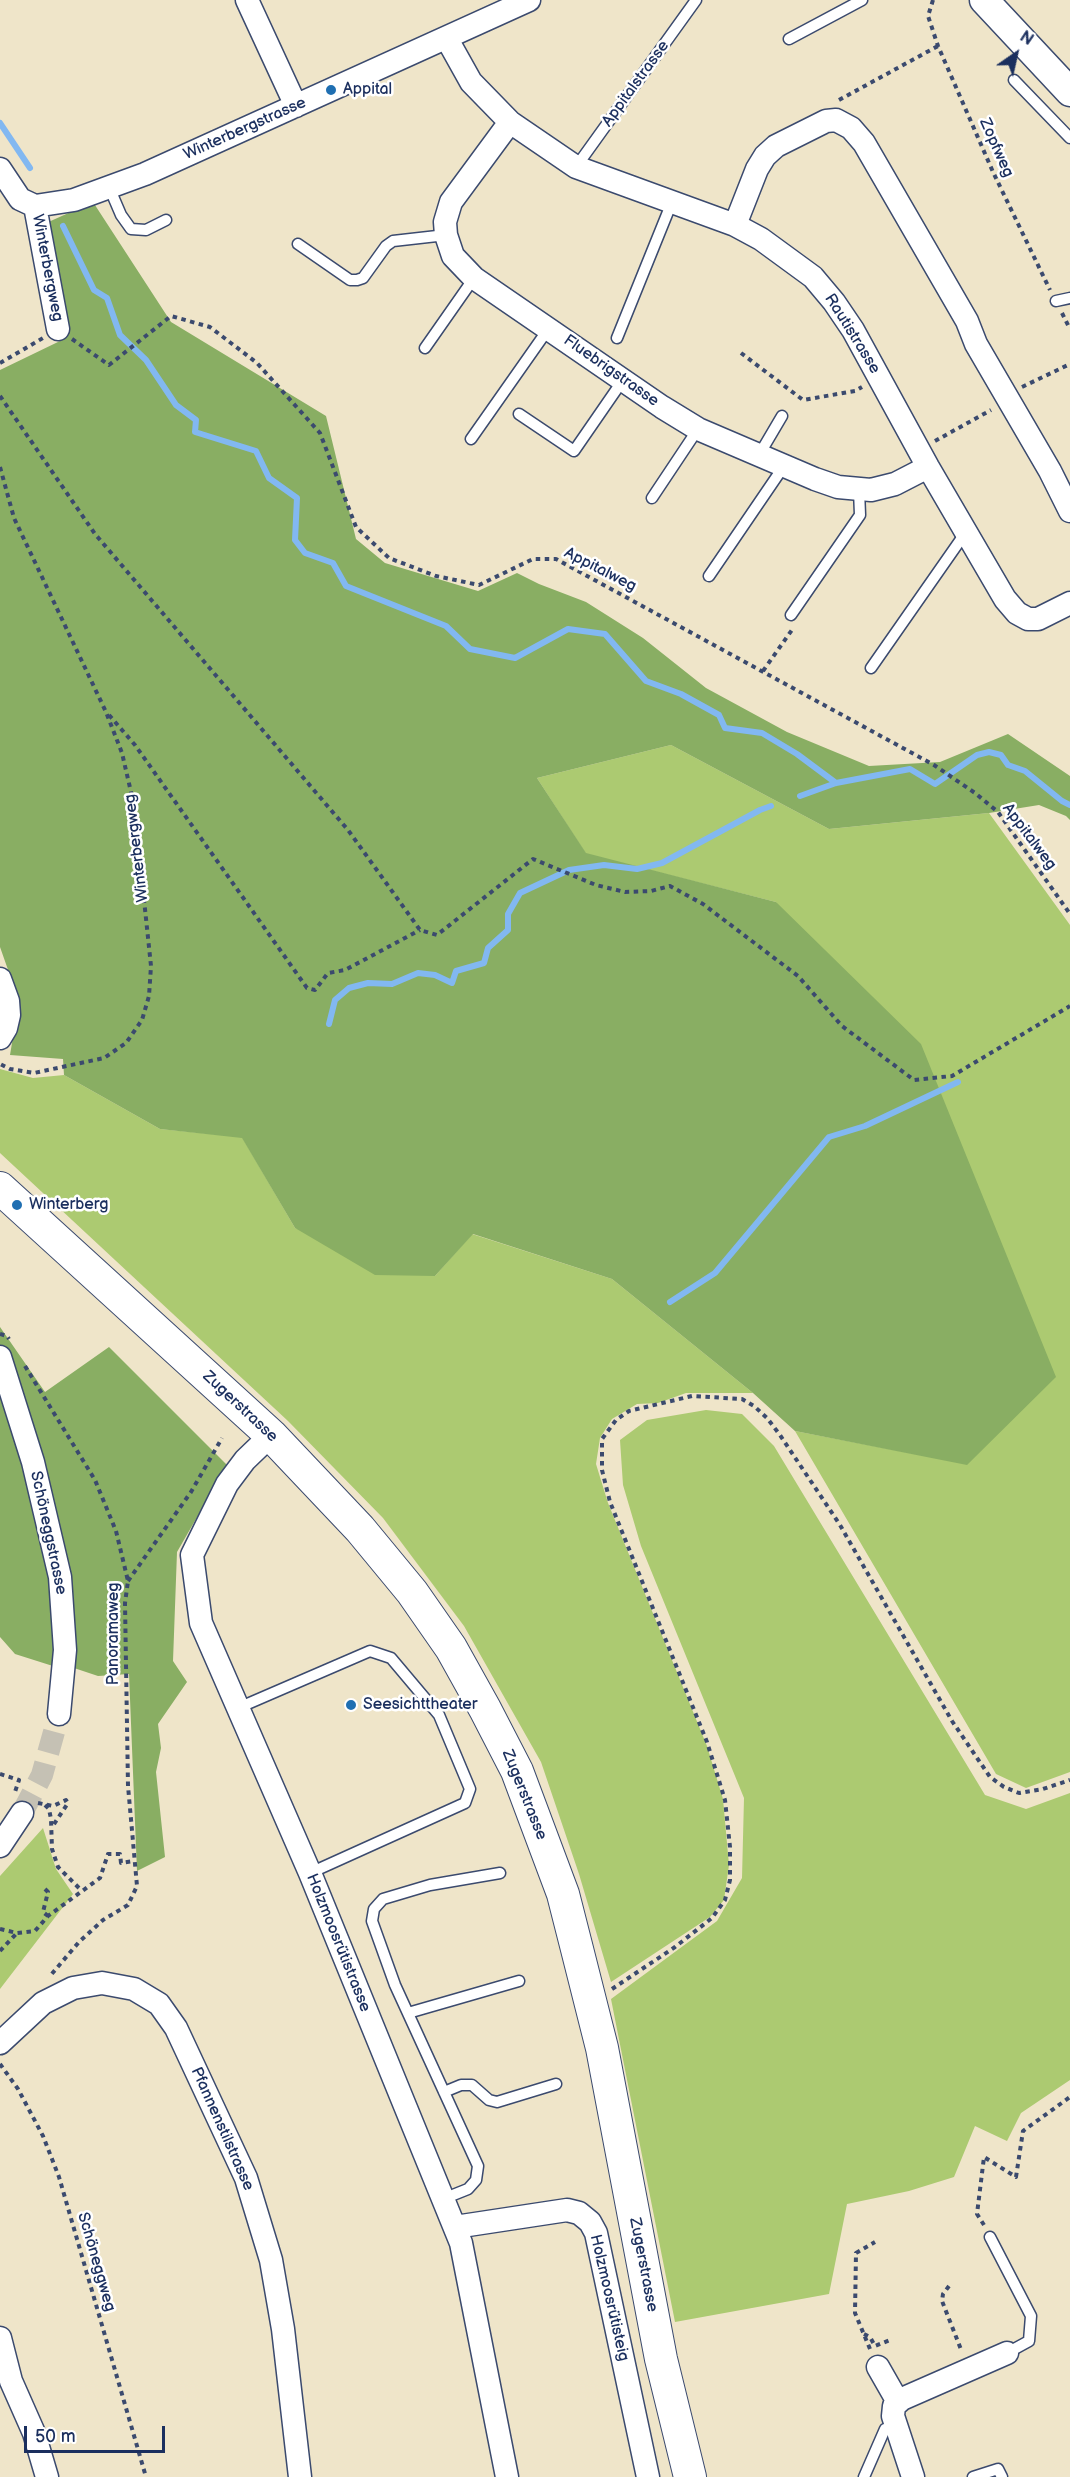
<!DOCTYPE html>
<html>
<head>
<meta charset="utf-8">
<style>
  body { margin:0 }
  #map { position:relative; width:1070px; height:2477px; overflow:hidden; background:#efe5c9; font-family:"Balsamiq Sans",sans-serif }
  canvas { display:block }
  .north { position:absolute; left:986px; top:24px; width:60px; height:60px; -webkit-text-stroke:4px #fff; paint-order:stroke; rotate:34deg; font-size:16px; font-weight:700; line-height:24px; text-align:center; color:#1b2f5e }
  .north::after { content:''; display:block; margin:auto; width:21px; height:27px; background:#1b2f5e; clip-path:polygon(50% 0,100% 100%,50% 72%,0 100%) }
  .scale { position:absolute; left:24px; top:2426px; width:141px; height:27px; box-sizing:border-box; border:3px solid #1b2f5e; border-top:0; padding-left:8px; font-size:18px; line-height:21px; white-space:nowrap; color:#1b2f5e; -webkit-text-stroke:4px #fff; paint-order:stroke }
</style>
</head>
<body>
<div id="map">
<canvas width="1070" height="2477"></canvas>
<div class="north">N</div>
<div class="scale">50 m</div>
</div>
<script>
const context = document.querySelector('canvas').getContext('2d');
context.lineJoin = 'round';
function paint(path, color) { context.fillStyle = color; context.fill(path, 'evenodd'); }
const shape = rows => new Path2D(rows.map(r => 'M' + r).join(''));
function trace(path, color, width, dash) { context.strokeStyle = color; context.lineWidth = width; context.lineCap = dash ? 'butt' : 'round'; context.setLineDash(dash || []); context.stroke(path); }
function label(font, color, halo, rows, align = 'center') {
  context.font = font + ' "Balsamiq Sans",sans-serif'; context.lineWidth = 5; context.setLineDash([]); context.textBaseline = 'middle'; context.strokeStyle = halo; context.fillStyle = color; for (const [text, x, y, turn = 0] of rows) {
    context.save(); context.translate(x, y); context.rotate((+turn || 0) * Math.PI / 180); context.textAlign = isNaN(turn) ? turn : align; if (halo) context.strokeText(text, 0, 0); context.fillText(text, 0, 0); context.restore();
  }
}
paint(shape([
  [671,745,829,829,989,813,1070,925,1070,1772,1026,1788,996,1774,795,1431,967,1464,776,902,586,854,537,778],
  [0,1069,33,1078,64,1075,160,1129,242,1137,295,1228,435,1276,472,1234,612,1279,753,1393,686,1393,658,1403,637,1404,612,1419,600,1438,596,1464,608,1503,707,1746,723,1799,729,1865,724,1900,710,1917,611,1982,579,1874,541,1762,464,1626,383,1518,288,1421,0,1153],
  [706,1410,742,1414,774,1446,985,1795,1026,1809,1070,1793,1070,2080,1021,2113,1007,2141,975,2126,954,2177,909,2191,847,2204,829,2294,675,2322,611,1999,717,1921,742,1878,744,1798,641,1546,623,1485,620,1440,647,1420],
  [43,1828,56,1869,73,1894,0,1989,0,1876]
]), '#acca71');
paint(shape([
  [93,202,171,322,326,416,356,539,385,563,478,591,517,573,539,584,586,602,643,638,706,688,787,732,869,766,940,762,1008,734,1070,776,1070,820,1066,816,1039,805,989,813,829,829,671,745,537,778,586,853,776,902,921,1044,1056,1377,967,1465,795,1431,753,1393,612,1279,473,1234,435,1276,375,1275,295,1228,242,1138,160,1129,64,1075,63,1059,10,1055,19,1001,0,947,0,370,60,341,44,224],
  [0,1327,45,1392,109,1347,227,1465,177,1552,173,1661,187,1682,158,1724,161,1748,156,1772,165,1857,137,1871,129,1674,98,1676,71,1667,56,1667,15,1654,0,1637]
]), '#89ae63');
trace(shape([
  [0,123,30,168],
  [63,226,94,290,107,298,120,335,146,360,176,405,196,420,195,432,256,451,269,478,297,498,295,540,305,553,333,563,346,586,446,626,470,649,515,658,568,629,605,634,646,681,681,694,719,715,725,728,762,733,797,754,836,783],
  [800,796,836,783,910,769,935,784,977,755,989,752,1001,755,1008,765,1025,771,1062,801,1070,805],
  [329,1024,335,1000,349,988,368,983,392,984,418,973,435,975,452,983,456,971,484,963,488,948,508,930,508,914,520,893,569,870,604,865,637,869,662,863,760,810,771,806],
  [670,1302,715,1273,829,1137,865,1126,958,1082]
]), '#82b8f1', 6);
trace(shape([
  [22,1813,42,1775,59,1714]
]), '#c5c1b4', 22, [22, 11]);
const service = shape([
  [789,39,862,0],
  [1014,80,1070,138],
  [576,167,696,0],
  [109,187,121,215,131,229,146,230,166,220],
  [298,244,350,280,357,280,363,278,386,246,393,241,446,235],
  [1056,301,1070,298],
  [617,338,672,202],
  [425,348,474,278],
  [519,414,574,451,623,380],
  [471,439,549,328],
  [759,455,782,416],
  [652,498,698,429],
  [709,576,784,466],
  [791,615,860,515,859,490],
  [871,668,966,532],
  [238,1708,370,1651,391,1658,439,1715,470,1789,465,1803,310,1873],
  [408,2013,519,1981],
  [444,2092,461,2085,472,2085,489,2100,497,2102,556,2084],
  [443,2199,468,2189,476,2180,478,2166,395,1985,372,1921,374,1909,383,1899,430,1885,500,1873],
  [990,2237,1031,2316,1029,2341,1007,2353],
  [864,2477,885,2429],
  [973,2477,998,2469,1002,2477]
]);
const minor = shape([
  [247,0,296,106],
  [447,39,471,82,510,122,576,167,735,225,761,239,813,277,834,302,853,330,928,467,1005,599,1017,613,1028,619,1038,619,1070,603],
  [510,122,451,202,445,222,446,235,453,256,474,278,662,407,698,429,815,479,838,487,871,490,895,484,928,467],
  [0,169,20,199,35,206,74,200,145,174,529,0],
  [35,206,58,329],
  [735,225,757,169,765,156,776,146,826,121,836,120,851,128,864,143,967,321,976,344,1050,471,1070,511],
  [0,979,8,1001,9,1015,6,1028,0,1038],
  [0,1357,33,1462,60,1577,65,1650,59,1714],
  [271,1435,245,1460,227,1484,192,1555,201,1623,310,1873,461,2243,507,2477],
  [0,1846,22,1813],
  [0,2043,43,2003,73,1988,102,1983,134,1989,159,2004,176,2028,246,2178,271,2260,283,2329,300,2477],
  [455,2227,567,2210,579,2213,590,2222,596,2233,648,2477],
  [0,2338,11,2381,34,2433,47,2477],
  [878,2367,898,2402],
  [913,2477,893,2416,894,2406,902,2399,1007,2353]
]);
const tertiary = shape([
  [984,0,1070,92]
]);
const secondary = shape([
  [0,1188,271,1435,360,1529,412,1592,451,1648,485,1709,517,1771,563,1894,577,1949,602,2048,661,2359,690,2477]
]);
trace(service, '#3b4a6e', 13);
trace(minor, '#3b4a6e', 25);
trace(tertiary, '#3b4a6e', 31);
trace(secondary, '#3b4a6e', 34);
trace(shape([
  [933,0,928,16,938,46,993,172,1050,290],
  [839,100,938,46],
  [1062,313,1070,329],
  [72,339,109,365,171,316,210,327,257,363,320,433,356,527,389,558,436,576,479,585,533,559,556,559,934,765,975,793,998,812,1070,914],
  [741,353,803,400,855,391,862,387],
  [0,363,43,338],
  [1022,387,1070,364],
  [0,396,95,534,348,830,420,930,437,935,533,859,596,885,625,892,651,891,670,886,703,904,798,976,842,1026,914,1080,952,1076,1070,1006],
  [935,441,991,410],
  [0,467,14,518,106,712,122,753,134,805,151,966,149,996,142,1020,126,1043,104,1058,34,1073,10,1069,0,1064],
  [763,671,794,627],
  [109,715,135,745,307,988,315,990,328,973,345,970,420,930],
  [0,1334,7,1336,9,1339],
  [25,1366,95,1480,116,1531,128,1581,125,1603,128,1786,137,1886,128,1905,103,1920,79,1942,50,1976],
  [128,1581,191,1492,222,1438],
  [0,1774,19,1780,14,1795],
  [38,1803,53,1806,66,1800,68,1803,52,1827],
  [45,1805,49,1809,51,1819,52,1849,58,1867,81,1890],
  [45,1889,48,1892,43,1912,48,1916],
  [0,1929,17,1933,35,1931,48,1916,100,1878,108,1854,120,1854,121,1863,134,1861],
  [0,1951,17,1933],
  [612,1989,675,1947,712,1918,725,1900,730,1880,730,1847,725,1800,707,1742,610,1502,602,1470,602,1439,616,1420,629,1411,692,1396,742,1399,754,1406,767,1418,780,1435,840,1525,952,1721,990,1777,1004,1787,1019,1793,1043,1789,1070,1780],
  [0,2064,18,2089,43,2136,59,2177,146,2477],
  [984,2225,977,2214,984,2157,1016,2177,1023,2131,1070,2097],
  [949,2286,943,2294,942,2301,962,2352],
  [864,2334,870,2337,875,2346,890,2340],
  [870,2349,855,2313,856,2253,875,2242]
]), '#3b4a6e', 4, [4.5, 4.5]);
trace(service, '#fff', 10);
trace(minor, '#fff', 22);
trace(tertiary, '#fff', 28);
trace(secondary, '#fff', 32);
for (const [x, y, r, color] of [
  [331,90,6,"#1f6fb2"],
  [17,1205,6,"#1f6fb2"],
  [351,1705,6,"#1f6fb2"]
]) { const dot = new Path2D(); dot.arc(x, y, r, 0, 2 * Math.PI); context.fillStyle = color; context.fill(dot); trace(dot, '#fff', 2); }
label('16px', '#1b2f5e', '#fff', [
  ["Appitalstrasse",636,84,-54],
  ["Winterbergstrasse",245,129,-24],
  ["Zopfweg",996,148,66],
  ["Winterbergweg",47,268,79],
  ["Rautistrasse",852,334,58],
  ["Fluebrigstrasse",611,371,35],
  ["Appitalweg",600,570,27],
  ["Appitalweg",1029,837,53],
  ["Winterbergweg",137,848,-97],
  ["Zugerstrasse",240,1407,43],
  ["Schöneggstrasse",48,1533,78],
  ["Panoramaweg",114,1634,-90],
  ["Zugerstrasse",524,1795,68],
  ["Holzmoosrütistrasse",338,1943,68],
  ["Pfannenstilstrasse",222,2129,66],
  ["Schöneggweg",96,2262,74],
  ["Zugerstrasse",643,2265,79],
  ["Holzmoosrütisteig",609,2298,77]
]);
label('16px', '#1b2f5e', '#fff', [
  ["Appital",343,90],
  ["Winterberg",29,1205],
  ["Seesichttheater",363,1705]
], 'left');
</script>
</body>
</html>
